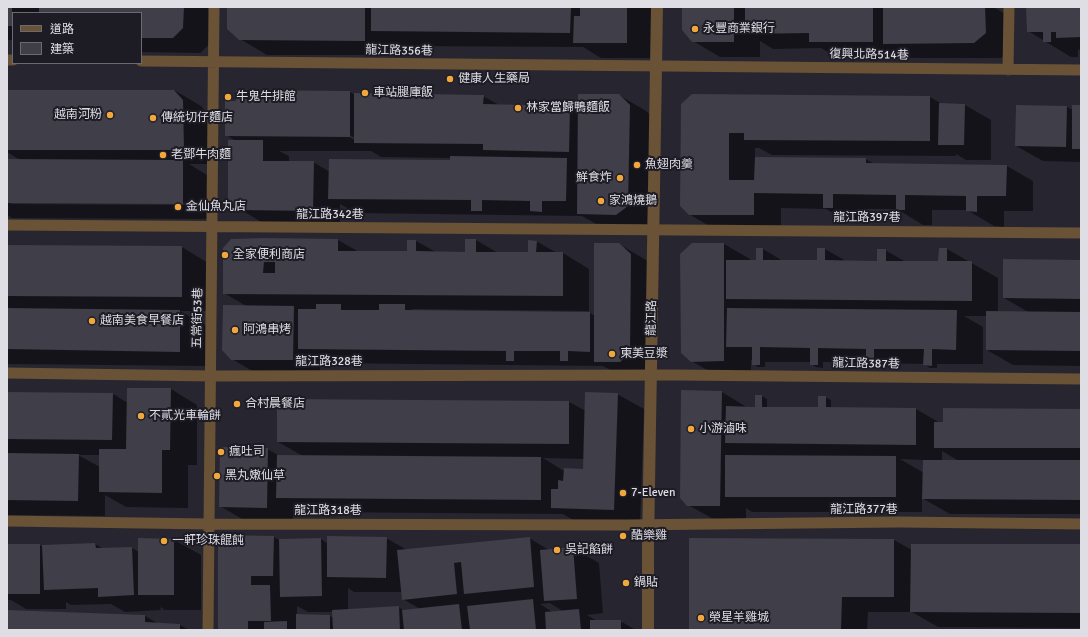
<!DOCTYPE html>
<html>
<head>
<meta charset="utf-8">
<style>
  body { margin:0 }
  #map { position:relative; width:1088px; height:637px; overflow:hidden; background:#27252f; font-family:Signika,"Noto Sans TC",sans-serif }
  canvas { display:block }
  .frame { position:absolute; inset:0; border:8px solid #dfdee5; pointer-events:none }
  .legend { position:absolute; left:12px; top:12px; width:130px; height:52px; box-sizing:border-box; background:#1d1c25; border:1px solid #6b6a72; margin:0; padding:5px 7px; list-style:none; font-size:12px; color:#dfdee5 }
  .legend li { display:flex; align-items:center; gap:8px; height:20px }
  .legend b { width:20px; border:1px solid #6b6a72 }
</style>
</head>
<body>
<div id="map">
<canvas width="1088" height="637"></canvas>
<div class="frame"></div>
<ul class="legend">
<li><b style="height:5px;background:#695235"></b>道路</li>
<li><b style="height:11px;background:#3f3e49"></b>建築</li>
</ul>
</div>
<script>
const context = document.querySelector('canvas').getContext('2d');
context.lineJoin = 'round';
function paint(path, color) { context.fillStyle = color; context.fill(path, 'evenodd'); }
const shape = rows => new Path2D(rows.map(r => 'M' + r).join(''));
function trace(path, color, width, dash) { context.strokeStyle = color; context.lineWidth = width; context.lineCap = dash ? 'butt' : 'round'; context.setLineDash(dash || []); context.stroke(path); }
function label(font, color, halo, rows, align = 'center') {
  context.font = font + ' Signika,"Noto Sans TC",sans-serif'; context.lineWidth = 4; context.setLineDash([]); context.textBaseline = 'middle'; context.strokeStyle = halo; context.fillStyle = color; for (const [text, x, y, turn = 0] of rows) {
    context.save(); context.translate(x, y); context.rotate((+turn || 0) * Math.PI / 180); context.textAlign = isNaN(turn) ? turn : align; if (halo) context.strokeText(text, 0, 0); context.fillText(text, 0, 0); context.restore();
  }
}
paint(shape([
  [7,7,210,7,210,44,200,53,141,52,141,13,13,13,13,40,7,40],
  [228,7,653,7,653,58,601,58,583,47,399,46,392,42,392,55,267,55,240,39],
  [683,7,1012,7,995,8,1011,17,1012,49,1001,58,911,58,900,52,900,57,837,57,821,48,773,49,760,41,760,57,720,57,693,41],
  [1027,7,1081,7,1081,51,1078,49,1078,57,1071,57,1028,31],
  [7,90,174,90,201,106,209,116,210,164,189,164,210,177,209,219,12,218,7,215,7,160,20,160,7,152],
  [11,202,188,203,188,205,11,204],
  [237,91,350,92,355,95,483,96,501,106,570,107,579,112,619,95,646,111,657,121,654,222,643,230,605,229,582,216,356,213,340,204,340,225,266,225,240,209,236,141,226,135,237,102],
  [346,133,355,138,355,140,345,135],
  [279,151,371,151,381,157,451,158,451,161,330,172,313,162,289,162,289,156],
  [930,97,942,104,965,105,991,120,991,160,966,160,956,154,956,156,772,155,759,148,755,148,755,158,866,159,874,164,1007,166,1033,181,1033,211,1004,211,1004,227,994,226,967,210,932,210,932,225,923,225,897,209,860,209,860,223,851,223,826,209,781,208,781,230,716,230,689,214,682,104],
  [1017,106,1067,107,1073,110,1081,106,1081,162,1043,161,1016,146],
  [338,240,359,252,408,252,416,241,436,252,466,253,466,240,476,240,498,253,529,253,536,241,557,253,563,253,589,269,589,311,411,309,416,312,590,313,595,316,619,244,646,260,657,270,657,368,621,376,603,366,325,363,320,360,320,375,259,375,232,359,246,306,224,293,224,248],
  [724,244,750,259,750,261,757,261,763,249,783,261,817,261,825,249,846,261,878,262,885,250,906,262,939,262,947,249,998,278,998,312,1030,313,1004,298,1081,261,1081,366,1013,365,987,350,987,316,964,316,983,327,983,364,937,364,937,368,930,368,924,364,879,363,879,368,872,368,867,365,867,363,823,362,823,368,816,367,811,364,811,362,765,362,765,367,758,367,753,364,753,361,751,360,751,376,718,376,691,361],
  [7,246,182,247,208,263,208,311,180,311,207,326,206,366,7,364],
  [171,389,197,405,197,465,188,465,188,508,126,507,105,495,105,516,7,515,7,393,113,394,128,403],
  [78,455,100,455,100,467],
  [722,392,748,408,756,408,756,396,762,396,767,399,767,408,819,408,825,397,831,400,831,408,916,409,940,423,1081,410,1081,514,950,514,922,498,922,512,752,512,746,508,746,520,715,520,688,505],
  [942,451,959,461,942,461],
  [900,459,924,460,924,473],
  [617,394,644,409,640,525,578,523,563,514,304,512,293,506,293,523,247,522,220,506,267,449,280,456,303,456,278,442,278,400,569,402,586,411],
  [543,458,584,459,584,470,564,471],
  [274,537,279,540,321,539,328,544,386,538,407,550,529,538,549,550,573,548,599,563,603,613,587,615,597,621,620,621,636,630,220,630],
  [348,588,354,592,402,592,403,599,420,609,404,611,399,607,348,610],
  [550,603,564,612,554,613,540,604],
  [297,606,308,612,333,612,333,618,330,616,297,615],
  [139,539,174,540,201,555,201,610,165,610,160,607,161,610,125,612,111,604,71,605,66,602,66,609,26,609,11,600,7,600,7,545,40,545,43,547,95,544,104,549,132,548,139,552],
  [894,540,912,550,1081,545,1081,628,938,627,912,612,868,612,867,630,690,630],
  [7,612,145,616,159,624,180,625,189,630,7,630]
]), '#0007');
paint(shape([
  [7,7,12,7,12,26,7,26],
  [39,7,184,7,183,28,173,38,141,38,141,13,39,13],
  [227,7,365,7,365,41,239,40,227,29],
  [371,7,571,7,570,33,371,31],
  [580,7,627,7,627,43,573,43,574,16,580,16],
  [682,7,734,7,734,42,692,42,682,30],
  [745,7,873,7,873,42,809,42,809,33,745,34],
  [883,7,985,7,986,33,974,43,883,44],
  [1026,7,1081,7,1081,37,1056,38,1056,32,1051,32,1051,42,1043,42,1043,32,1027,32],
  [7,90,174,90,183,100,184,150,7,150],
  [236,90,350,91,350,137,225,136,225,101,236,101],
  [354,93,484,95,483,104,570,106,569,152,483,150,483,144,354,143],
  [578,94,619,94,630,105,628,206,616,215,577,214],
  [692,94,930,96,930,141,744,140,744,133,729,133,729,180,754,180,755,157,866,158,866,163,1007,165,1006,196,977,196,977,212,966,211,966,196,905,195,905,210,896,210,896,195,833,194,833,208,823,208,823,194,754,193,754,215,689,215,680,206,681,104],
  [939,103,965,104,964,145,938,145],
  [1016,105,1067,106,1066,147,1015,146],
  [1072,105,1081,105,1081,149,1072,149],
  [228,140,263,140,263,161,314,161,313,211,239,210,239,206,228,199],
  [450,156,567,158,566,201,542,201,542,212,530,211,530,201,482,200,482,211,471,211,471,200,328,199,329,159,450,160],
  [7,159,183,160,183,204,7,203],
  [264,238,338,239,338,251,407,251,407,240,416,240,416,251,465,252,465,239,476,239,476,252,528,252,528,240,537,241,536,252,563,252,563,296,223,294,223,248,231,239],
  [264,262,275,262,275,273,263,273],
  [594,243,619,243,631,254,630,353,620,362,594,362],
  [692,243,724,243,724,361,691,362,681,353,680,254],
  [7,245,182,246,182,297,7,296],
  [756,248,763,248,763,260,817,260,817,248,825,248,825,260,877,261,877,249,886,249,886,261,938,261,939,248,947,248,947,261,972,261,972,301,726,299,726,260,756,260],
  [1003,259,1081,260,1081,299,1003,298],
  [316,304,341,304,341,310,379,310,379,304,405,304,405,310,590,312,590,352,568,351,568,361,560,361,560,351,514,351,514,361,506,361,506,351,298,349,298,309,316,309],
  [223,305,294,306,293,360,231,360,222,350],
  [7,308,180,310,180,352,7,349],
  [727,308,957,310,956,350,932,349,932,366,923,365,924,349,874,349,874,365,866,365,866,349,818,348,818,365,810,365,810,348,760,347,760,365,752,365,752,347,726,347],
  [986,311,1081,312,1081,351,986,350],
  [127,388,171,388,170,450,162,450,162,493,99,492,99,449,126,449],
  [681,390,722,391,720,506,687,506,680,498],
  [7,392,113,393,112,440,7,439],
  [585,392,618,393,614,510,551,508,551,489,558,489,558,480,563,481,564,468,583,469],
  [755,395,762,395,762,407,818,407,818,396,826,396,826,407,916,408,916,445,725,443,726,406,755,407],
  [277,399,569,401,569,444,277,442],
  [943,408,1081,409,1081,448,934,448,934,422,943,422],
  [220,447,268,448,267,508,219,507],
  [7,453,79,454,78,501,7,500],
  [277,455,541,457,541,500,276,498],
  [725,455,896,456,896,497,725,497],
  [923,460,1081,460,1081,500,922,499],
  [227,535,274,536,273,576,251,576,251,585,270,585,271,621,248,621,248,630,218,630,218,543],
  [327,536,387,537,386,578,327,577],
  [530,537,534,587,464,594,461,562,454,563,457,594,402,600,397,550],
  [138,538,174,539,174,595,138,595],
  [321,538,322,596,280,597,279,539],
  [689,538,894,539,894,597,842,597,841,630,689,630],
  [95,543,96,548,132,547,134,595,98,597,98,588,44,590,42,545],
  [7,544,40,544,40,594,7,594],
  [911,544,1081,544,1081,613,910,612],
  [573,547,577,599,544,601,540,550],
  [533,599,536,630,470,630,467,606],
  [459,604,462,630,404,630,402,610],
  [399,606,400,630,333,630,332,610],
  [579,609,581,630,546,630,545,612],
  [7,610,145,615,145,622,180,624,180,630,7,630],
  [296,614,330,615,330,630,296,630],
  [590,620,621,620,621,630,590,630],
  [287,621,287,630,264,630,264,622]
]), '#3f3e49');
trace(shape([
  [7,60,13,60],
  [141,61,1081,70],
  [1008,70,1009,7],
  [7,225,1081,233],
  [7,373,211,376,676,375,1081,379],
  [7,521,209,524,624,525,898,522,1081,524],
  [208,630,214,7]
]), '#695235', 11);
trace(shape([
  [648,630,648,546,657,7]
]), '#695235', 12);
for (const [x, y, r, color] of [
  [695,29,4,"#f0a73e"],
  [450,79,4,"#f0a73e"],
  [365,93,4,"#f0a73e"],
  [228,97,4,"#f0a73e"],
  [518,108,4,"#f0a73e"],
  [110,115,4,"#f0a73e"],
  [153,118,4,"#f0a73e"],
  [163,155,4,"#f0a73e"],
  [637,165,4,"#f0a73e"],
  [620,178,4,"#f0a73e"],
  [601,201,4,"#f0a73e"],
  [178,207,4,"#f0a73e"],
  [225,255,4,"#f0a73e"],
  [92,321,4,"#f0a73e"],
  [235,330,4,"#f0a73e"],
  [612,354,4,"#f0a73e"],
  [237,404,4,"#f0a73e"],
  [141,416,4,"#f0a73e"],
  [691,429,4,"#f0a73e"],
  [221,452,4,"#f0a73e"],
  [217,476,4,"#f0a73e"],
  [623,493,4,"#f0a73e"],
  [623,536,4,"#f0a73e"],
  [164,541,4,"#f0a73e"],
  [557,550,4,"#f0a73e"],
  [626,583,4,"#f0a73e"],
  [701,618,4,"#f0a73e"]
]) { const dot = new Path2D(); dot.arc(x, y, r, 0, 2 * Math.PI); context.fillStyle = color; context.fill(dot); trace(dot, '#1d1c25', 1.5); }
label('12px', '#dfdee5', '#1d1c25', [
  ["永豐商業銀行",703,29],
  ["健康人生藥局",458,79],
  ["車站腿庫飯",373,93],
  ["牛鬼牛排館",236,97],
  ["林家當歸鴨麵飯",526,108],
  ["越南河粉",102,115,"right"],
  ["傳統切仔麵店",161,118],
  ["老鄧牛肉麵",171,155],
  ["魚翅肉羹",645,165],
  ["鮮食炸",612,178,"right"],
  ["家鴻燒鵝",609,201],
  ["金仙魚丸店",186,207],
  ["全家便利商店",233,255],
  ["越南美食早餐店",100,321],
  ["阿鴻串烤",243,330],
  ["東美豆漿",620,354],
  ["合村晨餐店",245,404],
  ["不貳光車輪餅",149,416],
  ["小游滷味",699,429],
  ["瘋吐司",229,452],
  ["黑丸嫩仙草",225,476],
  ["7-Eleven",631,493],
  ["酷樂雞",631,536],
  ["一軒珍珠餛飩",172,541],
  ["吳記餡餅",565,550],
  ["鍋貼",634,583],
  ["榮星羊雞城",709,618]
], 'left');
label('12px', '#dfdee5', '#1d1c25', [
  ["龍江路356巷",399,51,1],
  ["復興北路514巷",869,55,1],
  ["龍江路342巷",330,215],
  ["龍江路397巷",867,218],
  ["五常街53巷",198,318,-89],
  ["龍江路",652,318,-89],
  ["龍江路328巷",329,362],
  ["龍江路387巷",866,364,1],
  ["龍江路377巷",864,510],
  ["龍江路318巷",328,511]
]);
</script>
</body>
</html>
